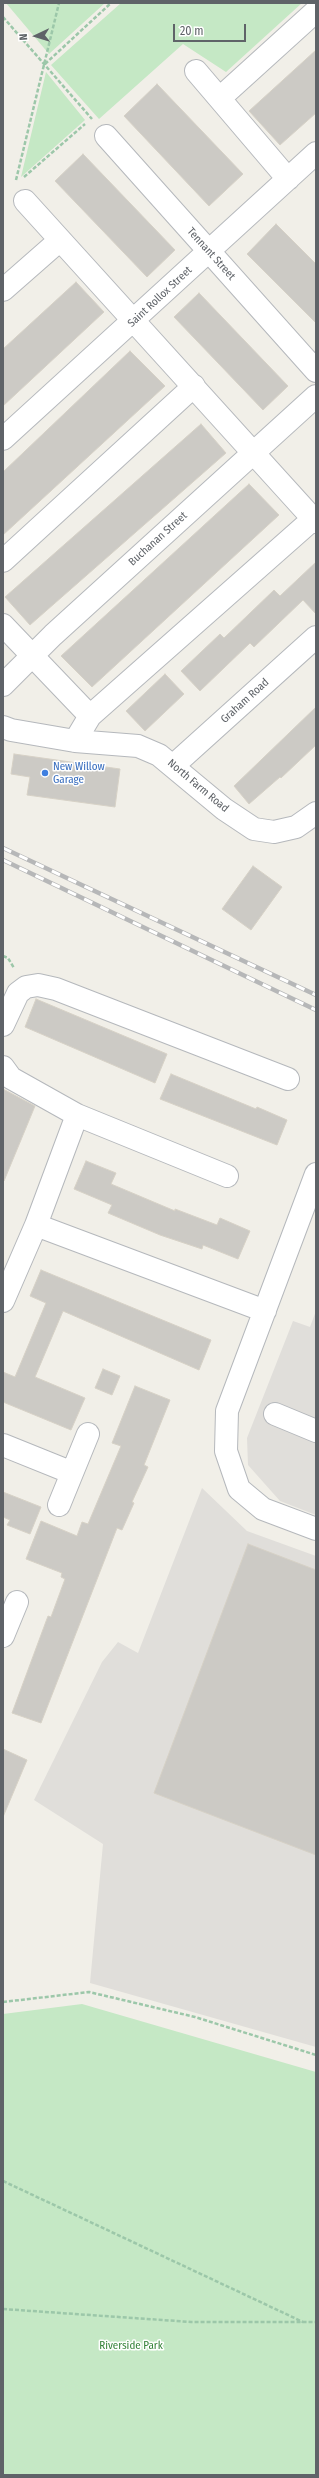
<!DOCTYPE html>
<html>
<head>
<meta charset="utf-8">
<style>
  body { margin:0 }
  #map { position:relative; width:319px; height:2478px; overflow:hidden; background:#f1efe8; font-family:"Fira Sans Condensed",sans-serif }
  canvas { display:block }
  .frame { position:absolute; inset:0; border:4px solid #5f6368; pointer-events:none }
  .north { position:absolute; left:16px; top:16px; width:40px; height:40px; -webkit-text-stroke:3px #fff; paint-order:stroke; rotate:266deg; font-size:11px; font-weight:700; line-height:16px; text-align:center; color:#5f6368 }
  .north::after { content:''; display:block; margin:auto; width:14px; height:18px; background:#5f6368; clip-path:polygon(50% 0,100% 100%,50% 72%,0 100%) }
  .scale { position:absolute; left:173px; top:24px; width:73px; height:18px; box-sizing:border-box; border:2px solid #5f6368; border-top:0; padding-left:5px; font-size:12px; line-height:14px; white-space:nowrap; color:#5f6368; -webkit-text-stroke:3px #fff; paint-order:stroke }
</style>
</head>
<body>
<div id="map">
<canvas width="319" height="2478"></canvas>
<div class="frame"></div>
<div class="north">N</div>
<div class="scale">20 m</div>
</div>
<script>
const context = document.querySelector('canvas').getContext('2d');
context.lineJoin = 'round';
function paint(path, color) { context.fillStyle = color; context.fill(path, 'evenodd'); }
const shape = rows => new Path2D(rows.map(r => 'M' + r).join(''));
function trace(path, color, width, dash) { context.strokeStyle = color; context.lineWidth = width; context.lineCap = dash ? 'butt' : 'round'; context.setLineDash(dash || []); context.stroke(path); }
function label(font, color, halo, rows, align = 'center') {
  context.font = font + ' "Fira Sans Condensed",sans-serif'; context.lineWidth = 3; context.setLineDash([]); context.textBaseline = 'middle'; context.strokeStyle = halo; context.fillStyle = color; for (const [text, x, y, turn = 0] of rows) {
    context.save(); context.translate(x, y); context.rotate((+turn || 0) * Math.PI / 180); context.textAlign = isNaN(turn) ? turn : align; if (halo) context.strokeText(text, 0, 0); context.fillText(text, 0, 0); context.restore();
  }
}
paint(shape([
  [316,1311,316,1515,280,1501,248,1465,247,1438,293,1321,310,1327],
  [202,1488,247,1531,316,1556,316,2047,90,1983,103,1844,34,1800,102,1662,118,1642,138,1653]
]), '#e0deda');
paint(shape([
  [6,3,105,3,49,54],
  [121,3,302,3,226,72,183,44,99,119,51,65],
  [46,72,85,120,21,177],
  [82,2004,316,2072,316,2475,3,2475,3,2014]
]), '#c5e8c5');
const building = shape([
  [316,50,316,113,280,145,249,111,316,50],
  [157,84,243,174,209,206,124,116,157,84],
  [83,154,175,250,147,277,55,181,83,154],
  [276,224,316,264,316,323,247,254,276,224],
  [76,282,104,312,3,406,3,349,76,282],
  [199,293,288,386,263,410,174,317,199,293],
  [130,351,165,386,3,535,3,472,130,351],
  [201,424,226,453,30,625,5,597,201,424],
  [249,484,279,515,92,687,61,656,249,484],
  [316,562,316,614,303,600,254,647,250,643,200,691,181,671,220,634,224,638,274,590,280,596,316,562],
  [165,674,184,694,145,731,126,711,165,674],
  [316,707,316,745,281,778,280,777,249,804,234,786,316,707],
  [14,754,120,769,115,807,27,795,30,777,11,774,14,754],
  [253,866,282,887,251,930,222,909,253,866],
  [36,999,167,1054,155,1083,25,1027,36,999],
  [171,1074,256,1109,257,1107,287,1120,277,1145,160,1099,171,1074],
  [3,1089,35,1106,4,1181,3,1181,3,1089],
  [86,1161,116,1173,111,1184,175,1211,175,1209,217,1225,220,1218,250,1231,238,1259,203,1245,202,1249,160,1235,108,1213,112,1205,74,1189,86,1161],
  [41,1270,211,1340,199,1370,63,1311,35,1377,85,1398,71,1430,3,1402,3,1372,15,1377,46,1303,30,1296,41,1270],
  [103,1369,120,1376,112,1395,95,1388,103,1369],
  [135,1386,170,1400,144,1465,148,1467,132,1502,134,1503,122,1530,117,1528,41,1723,12,1713,48,1616,51,1617,65,1579,61,1577,62,1573,26,1559,41,1521,77,1536,82,1522,88,1524,121,1446,112,1443,135,1386],
  [3,1492,41,1507,30,1534,7,1525,10,1520,3,1517,3,1492],
  [248,1544,316,1570,316,1855,154,1793,248,1544],
  [3,1749,27,1760,3,1817,3,1749]
]);
paint(building, '#cccac5');
trace(building, '#d6d1c6', 1);
const minor = shape([
  [196,71,288,179],
  [220,98,316,11],
  [106,136,316,371],
  [25,201,316,522],
  [3,290,60,240],
  [3,439,316,153],
  [3,561,194,386],
  [3,625,90,716],
  [3,685,53,635,316,396],
  [3,727,11,730,75,741,138,746,159,755,224,809,254,829,274,832,296,827,316,813],
  [75,741,90,716,313,519],
  [174,765,316,637],
  [3,1025,18,993,26,987,38,985,56,989,288,1079],
  [3,1067,11,1078,77,1115],
  [316,1174,227,1411,226,1451,239,1489,263,1509,316,1529],
  [36,1225,77,1115,227,1176],
  [3,1301,36,1225,265,1311],
  [275,1414,316,1431],
  [3,1445,70,1472],
  [59,1505,88,1434],
  [3,1636,17,1602]
]);
trace(minor, '#b5b8bc', 24);
trace(shape([
  [3,17,92,119],
  [45,64,111,3],
  [24,177,85,124],
  [16,180,59,3],
  [3,956,8,958,14,968],
  [3,2002,89,1992,195,2017,316,2055],
  [3,2181,303,2322],
  [3,2309,191,2322,316,2322]
]), '#9cc7a9', 2.5, [4, 2]);
trace(minor, '#fff', 22);
const rail = shape([
  [3,848,316,995],
  [3,860,316,1010]
]);
trace(rail, '#b6b7b8', 4.5);
trace(rail, '#fff', 3, [9]);
for (const [x, y, r, color] of [
  [45,773,4,"#3f7fe0"]
]) { const dot = new Path2D(); dot.arc(x, y, r, 0, 2 * Math.PI); context.fillStyle = color; context.fill(dot); trace(dot, '#fff', 1.5); }
label('11px', '#5f6368', '#fff', [
  ["Tennant Street",211,254,48],
  ["Saint Rollox Street",160,297,-43],
  ["Buchanan Street",158,539,-42],
  ["Graham Road",245,701,-42],
  ["North Farm Road",198,786,40]
]);
label('11px', '#366cbe', '#fff', [
  ["New Willow",53,767],
  ["Garage",53,780]
], 'left');
label('11px', '#348238', '#fff', [
  ["Riverside Park",131,2346]
]);
</script>
</body>
</html>
